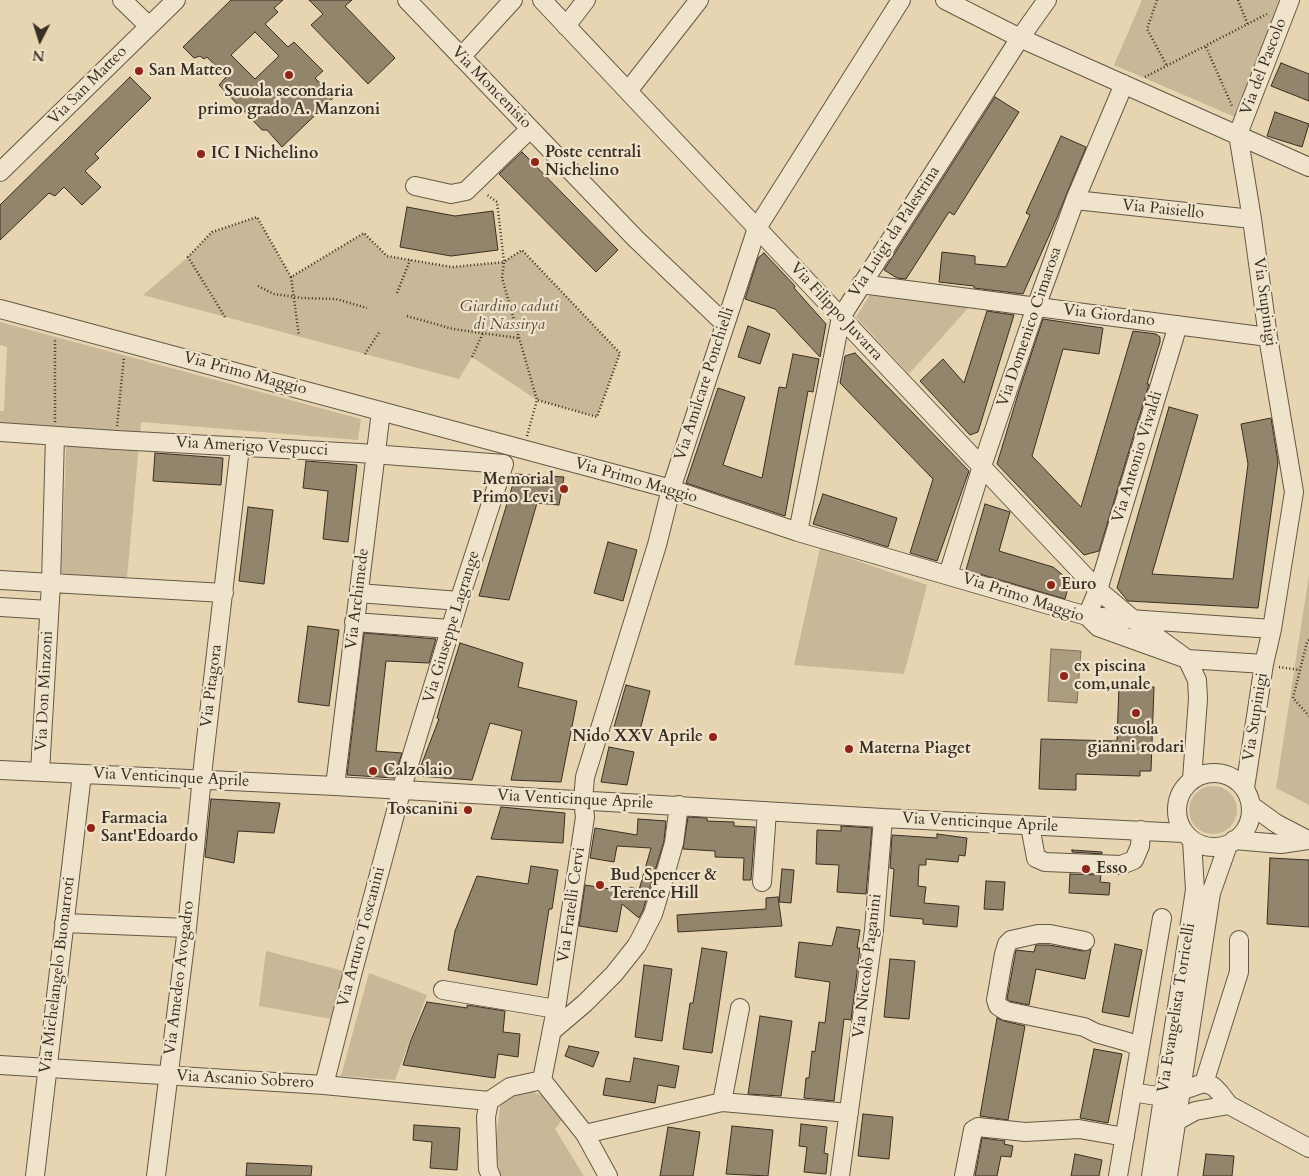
<!DOCTYPE html>
<html>
<head>
<meta charset="utf-8">
<style>
  body { margin:0 }
  #map { position:relative; width:1309px; height:1176px; overflow:hidden; background:#e7d4b0; font-family:Cardo,serif }
  canvas { display:block }
  .north { position:absolute; left:15px; top:15px; width:50px; height:50px; -webkit-text-stroke:4px #efe3cc; paint-order:stroke; rotate:185deg; font-size:14px; font-weight:700; line-height:20px; text-align:center; color:#392f22 }
  .north::after { content:''; display:block; margin:auto; width:18px; height:22px; background:#392f22; clip-path:polygon(50% 0,100% 100%,50% 72%,0 100%) }
</style>
</head>
<body>
<div id="map">
<canvas width="1309" height="1176"></canvas>
<div class="north">N</div>
</div>
<script>
const context = document.querySelector('canvas').getContext('2d');
context.lineJoin = 'round';
function paint(path, color) { context.fillStyle = color; context.fill(path, 'evenodd'); }
const shape = rows => new Path2D(rows.map(r => 'M' + r).join(''));
function trace(path, color, width, dash) { context.strokeStyle = color; context.lineWidth = width; context.lineCap = dash ? 'butt' : 'round'; context.setLineDash(dash || []); context.stroke(path); }
function label(font, color, halo, rows, align = 'center') {
  context.font = font + ' Cardo,serif'; context.lineWidth = 4.5; context.setLineDash([]); context.textBaseline = 'middle'; context.strokeStyle = halo; context.fillStyle = color; for (const [text, x, y, turn = 0] of rows) {
    context.save(); context.translate(x, y); context.rotate((+turn || 0) * Math.PI / 180); context.textAlign = isNaN(turn) ? turn : align; if (halo) context.strokeText(text, 0, 0); context.fillText(text, 0, 0); context.restore();
  }
}
paint(shape([
  [1142,0,1279,0,1235,117,1114,65],
  [257,217,291,277,364,233,387,256,452,267,504,262,522,250,620,353,597,417,537,400,472,357,459,379,143,295,188,257,212,232],
  [873,290,970,306,909,374,856,317],
  [0,322,361,419,358,440,141,422,127,578,61,575,67,428,0,425,0,411,4,411,7,347,0,345],
  [820,548,927,585,904,674,794,665],
  [1309,575,1309,805,1276,788],
  '1189 810a24 24 0 1 1 48 0a24 24 0 1 1-48 0Z',
  [266,951,344,971,331,1019,259,1006],
  [369,973,427,995,395,1080,341,1076],
  [531,1091,549,1098,565,1116,555,1129,584,1176,501,1176,495,1150,501,1098]
]), '#c9b898');
const water = shape([
  [1051,649,1081,651,1077,703,1048,701,1051,649]
]);
paint(water, '#ac9c80');
trace(water, '#7e705a', 1);
const building = shape([
  [231,0,283,0,274,8,278,12,265,24,288,47,294,42,323,71,315,78,334,97,282,147,267,130,262,130,219,85,226,77,207,57,204,59,200,56,194,58,183,47,231,0],
  [255,32,279,56,255,79,231,55,255,32],
  [309,0,352,0,345,6,395,58,368,84,311,25,323,14,309,0],
  [1281,63,1309,74,1309,101,1271,86,1281,63],
  [130,77,151,98,95,154,99,158,85,171,101,187,82,205,64,187,55,196,49,193,0,240,0,205,130,77],
  [995,97,1019,112,954,215,949,212,906,279,897,278,884,270,995,97],
  [1275,112,1309,124,1302,147,1267,136,1275,112],
  [1061,136,1086,147,1053,227,1023,294,974,288,974,286,939,282,942,252,975,256,975,264,1006,267,1030,215,1026,213,1061,136],
  [522,152,618,250,596,272,499,174,522,152],
  [407,207,455,216,493,211,498,250,451,256,400,247,407,207],
  [764,253,795,286,794,288,826,324,820,357,775,309,745,299,758,258,764,253],
  [987,311,1014,315,978,432,970,435,920,381,943,359,964,383,987,311],
  [1043,319,1103,328,1099,354,1063,349,1032,456,1081,507,1133,331,1156,334,1160,337,1160,342,1147,384,1149,384,1099,551,1084,555,997,464,1019,391,1043,319],
  [748,326,770,334,760,364,738,357,748,326],
  [855,353,969,471,937,561,910,553,933,479,840,383,845,356,855,353],
  [793,354,819,359,813,392,808,391,785,516,686,483,718,388,745,397,723,465,762,478,779,387,786,388,793,354],
  [1169,407,1198,415,1152,574,1233,579,1248,464,1241,424,1271,418,1278,462,1258,608,1128,601,1117,588,1169,407],
  [155,453,223,458,221,485,153,481,155,453],
  [306,461,357,465,348,542,323,539,328,491,303,488,306,461],
  [516,474,564,477,559,505,537,503,509,600,479,596,516,474],
  [823,494,897,518,888,547,813,524,823,494],
  [985,504,1010,512,999,551,1053,567,1070,581,1065,599,966,570,985,504],
  [248,507,273,510,264,584,239,581,248,507],
  [608,542,637,550,623,601,594,593,608,542],
  [308,626,339,630,329,706,298,702,308,626],
  [364,633,436,639,429,663,386,661,376,751,402,753,394,778,347,775,364,633],
  [460,643,523,663,518,687,577,701,561,782,511,780,522,731,490,723,472,780,417,776,439,719,437,718,441,704,460,643],
  [626,685,650,691,639,734,614,727,626,685],
  [1119,686,1154,687,1151,771,1140,771,1140,776,1076,774,1076,790,1039,789,1041,739,1117,741,1119,686],
  [609,747,634,752,627,785,601,782,609,747],
  [211,799,280,803,274,833,238,831,234,863,205,857,211,799],
  [501,807,565,813,563,843,491,839,501,807],
  [688,817,707,818,707,821,734,822,734,826,755,827,751,880,743,880,744,858,715,857,715,851,683,849,688,817],
  [638,819,666,821,664,841,643,910,639,918,622,904,617,932,579,926,585,885,629,892,630,887,639,890,651,848,617,846,614,862,590,858,595,828,637,835,638,819],
  [841,826,872,828,866,894,837,892,839,865,816,864,817,830,841,831,841,826],
  [937,834,967,838,965,856,959,855,958,862,926,859,926,865,919,865,918,886,926,887,924,903,959,906,957,927,923,924,923,919,890,916,894,869,890,868,892,835,937,838,937,834],
  [1072,850,1102,852,1102,854,1072,852,1072,850],
  [1270,858,1309,860,1309,927,1267,924,1270,858],
  [531,866,558,870,552,909,549,909,537,985,448,970,455,931,477,876,528,884,531,866],
  [782,869,794,870,791,903,779,902,782,869],
  [1070,874,1101,875,1100,882,1110,883,1109,895,1069,893,1070,874],
  [986,881,1005,882,1003,910,984,909,986,881],
  [778,897,782,926,678,932,677,915,766,909,766,898,778,897],
  [837,927,860,930,857,948,860,948,851,1020,844,1019,834,1101,804,1098,806,1078,809,1078,812,1051,815,1052,819,1022,825,1023,830,982,795,977,799,942,832,946,837,927],
  [1115,944,1142,950,1129,1017,1102,1012,1115,944],
  [1036,945,1049,945,1083,951,1091,949,1085,979,1036,969,1029,1005,1010,1001,1007,999,1016,950,1034,952,1036,945],
  [702,948,727,952,712,1053,683,1049,690,1003,693,1003,702,948],
  [890,959,915,961,909,1019,884,1017,890,959],
  [644,965,672,969,662,1041,635,1037,644,965],
  [427,1002,467,1008,467,1005,505,1011,503,1032,520,1034,518,1057,498,1054,495,1078,403,1065,411,1040,427,1002],
  [760,1016,792,1021,781,1096,748,1094,760,1016],
  [997,1018,1004,1021,1025,1026,1008,1120,980,1116,997,1018],
  [569,1046,599,1052,593,1067,565,1056,569,1046],
  [1094,1049,1122,1054,1108,1123,1080,1118,1094,1049],
  [634,1058,679,1066,675,1088,658,1085,655,1103,603,1095,606,1078,630,1082,634,1058],
  [863,1114,893,1117,889,1159,858,1156,863,1114],
  [801,1124,827,1127,824,1153,828,1154,826,1174,804,1172,807,1147,799,1146,801,1124],
  [414,1125,460,1128,457,1170,430,1168,432,1142,413,1140,414,1125],
  [732,1126,773,1130,768,1176,726,1174,732,1126],
  [668,1127,700,1132,693,1176,660,1176,668,1127],
  [982,1138,1005,1141,1004,1144,1013,1146,1011,1157,1001,1156,997,1176,975,1176,982,1138],
  [1075,1154,1102,1160,1099,1176,1071,1176,1075,1154],
  [1206,1154,1234,1156,1232,1176,1203,1176,1206,1154],
  [247,1163,312,1166,311,1176,246,1176,247,1163]
]);
paint(building, '#93856c');
trace(building, '#392f22', 1);
const minor = shape([
  [122,0,149,26],
  [407,0,636,239,725,324],
  [542,0,1098,590,1135,621,1187,659,1197,680,1198,699,1192,779],
  [945,0,1020,38,1309,167],
  [566,26,586,0],
  [461,57,513,0],
  [628,91,699,0],
  [1238,134,1252,219,1268,337,1294,492,1272,629,1264,664,1245,788],
  [1238,134,1290,0],
  [0,172,176,0],
  [415,186,451,194,466,191,530,129],
  [1075,200,1252,219],
  [861,284,1268,337],
  [0,309,671,489,798,532,1087,616,1098,627,1187,659,1264,664],
  [0,432,116,440,359,453,504,464,459,601,404,781,353,971,324,1085],
  [798,532,841,317,1020,38,1047,0],
  [948,575,982,466,1036,307,1075,200,1124,84],
  [0,580,224,593],
  [359,593,459,601],
  [0,607,49,610],
  [1087,616,1098,590,1178,325],
  [1087,616,1272,629],
  [354,622,450,629],
  [0,770,335,786,883,818,1184,833],
  [40,772,51,583,55,436],
  '1177 810a37 37 0 1 1 74 0a37 37 0 1 1-74 0Z',
  [335,786,381,411],
  [1252,806,1277,824,1308,840],
  [1030,826,1036,858,1045,862,1121,865,1134,860,1140,846,1141,830],
  [1234,840,1281,844,1309,840],
  [762,882,767,811],
  [64,923,187,928],
  [1085,941,1050,934,1038,934,1011,940,1007,944,1004,954,996,1000,998,1006,1006,1011,1084,1027,1096,1033,1128,1042,1139,1047],
  [443,990,556,1009],
  [552,1031,585,1003,614,974,637,945,653,914,664,878,674,843,679,805],
  [0,1065,324,1085,489,1101],
  [542,1080,585,1134,608,1176],
  [1204,1083,1239,972,1239,940],
  [1132,1092,1163,1097,1204,1083,1213,1086,1219,1092,1229,1105,1309,1148],
  [489,1101,510,1087,542,1080,556,1009,585,817,583,800,585,777,657,545,671,489,757,228,901,0],
  [489,1101,486,1117,488,1169,491,1176],
  [722,1102,740,1008],
  [1177,1121,1195,1111,1229,1105],
  [585,1134,722,1102,849,1113],
  [35,1176,82,774],
  [156,1176,187,928,204,757,240,447],
  [840,1176,874,930,883,818],
  [964,1176,973,1130,978,1127,1025,1132,1079,1129,1125,1137],
  [1118,1176,1162,918],
  [1151,1176,1195,890,1192,840],
  [1168,1176,1211,893,1228,845]
]);
trace(minor, '#645846', 20);
trace(shape([
  [1157,0,1147,29,1167,66],
  [1238,0,1248,25],
  [1206,47,1232,106],
  [1145,77,1267,14],
  [291,277,299,336],
  [258,286,274,294,302,298,336,299,367,308],
  [397,293,410,260],
  [407,316,453,329,518,338],
  [225,317,188,257,212,232,257,217,291,277,364,233,387,256,452,267,504,262,497,202,486,194],
  [365,354,380,331],
  [472,357,483,333],
  [55,422,55,340],
  [117,426,124,357],
  [527,436,537,400,502,278,504,262,522,250,620,353,597,417,537,400],
  [1309,640,1307,642,1293,698,1309,716],
  [1279,667,1300,670]
]), '#392f22', 2.5, [1, 2.5]);
trace(minor, '#efe3cc', 18);
for (const [x, y, r, color] of [
  [139,71,5,"#8f2418"],
  [289,75,5,"#8f2418"],
  [201,154,5,"#8f2418"],
  [535,162,5,"#8f2418"],
  [564,489,5,"#8f2418"],
  [1051,585,5,"#8f2418"],
  [1064,676,5,"#8f2418"],
  [1136,713,5,"#8f2418"],
  [713,737,5,"#8f2418"],
  [849,749,5,"#8f2418"],
  [373,771,5,"#8f2418"],
  [468,810,5,"#8f2418"],
  [91,828,5,"#8f2418"],
  [1086,869,5,"#8f2418"],
  [600,885,5,"#8f2418"]
]) { const dot = new Path2D(); dot.arc(x, y, r, 0, 2 * Math.PI); context.fillStyle = color; context.fill(dot); trace(dot, '#efe3cc', 2); }
label('16px', '#392f22', '#efe3cc', [
  ["Via del Pascolo",1264,67,-69],
  ["Via San Matteo",88,86,-45],
  ["Via Moncenisio",491,88,46],
  ["Via Paisiello",1163,210,6],
  ["Via Luigi da Palestrina",895,232,-57],
  ["Via Stupinigi",1264,302,82],
  ["Via Filippo Juvarra",836,312,47],
  ["Via Giordano",1109,316,7],
  ["Via Domenico Cimarosa",1030,327,-71],
  ["Via Primo Maggio",245,374,15],
  ["Via Amilcare Ponchielli",705,384,-72],
  ["Via Amerigo Vespucci",252,447,3],
  ["Via Antonio Vivaldi",1138,457,-73],
  ["Via Primo Maggio",636,481,16],
  ["Via Primo Maggio",1023,598,18],
  ["Via Archimede",358,599,-83],
  ["Via Giuseppe Lagrange",452,627,-73],
  ["Via Pitagora",212,686,-83],
  ["Via Don Minzoni",45,691,-87],
  ["Via Stupinigi",1256,717,-81],
  ["Via Venticinque Aprile",171,778,3],
  ["Via Venticinque Aprile",575,800,3],
  ["Via Venticinque Aprile",980,823,3],
  ["Via Fratelli Cervi",572,905,-82],
  ["Via Arturo Toscanini",362,937,-75],
  ["Via Niccolò Paganini",868,966,-83],
  ["Via Michelangelo Buonarroti",58,975,-83],
  ["Via Amedeo Avogadro",180,978,-83],
  ["Via Evangelista Torricelli",1177,1008,-81],
  ["Via Ascanio Sobrero",245,1080,3]
]);
label('bold 16px', '#392f22', '#efe3cc', [
  ["San Matteo",149,71],
  ["Scuola secondaria",289,92,"center"],
  ["primo grado A. Manzoni",289,110,"center"],
  ["Poste centrali",545,153],
  ["Nichelino",545,171],
  ["IC I Nichelino",211,154],
  ["Memorial",554,480,"right"],
  ["Primo Levi",554,498,"right"],
  ["Euro",1061,585],
  ["ex piscina",1074,667],
  ["com,unale",1074,685],
  ["scuola",1136,730,"center"],
  ["gianni rodari",1136,748,"center"],
  ["Nido XXV Aprile",703,737,"right"],
  ["Materna Piaget",859,749],
  ["Calzolaio",383,771],
  ["Toscanini",458,810,"right"],
  ["Farmacia",101,819],
  ["Sant'Edoardo",101,837],
  ["Esso",1096,869],
  ["Bud Spencer &",610,876],
  ["Terence Hill",610,894]
], 'left');
label('italic 16px', '#564a3a', '#efe3cc', [
  ["Giardino caduti",509,307],
  ["di Nassirya",509,325]
]);
</script>
</body>
</html>
